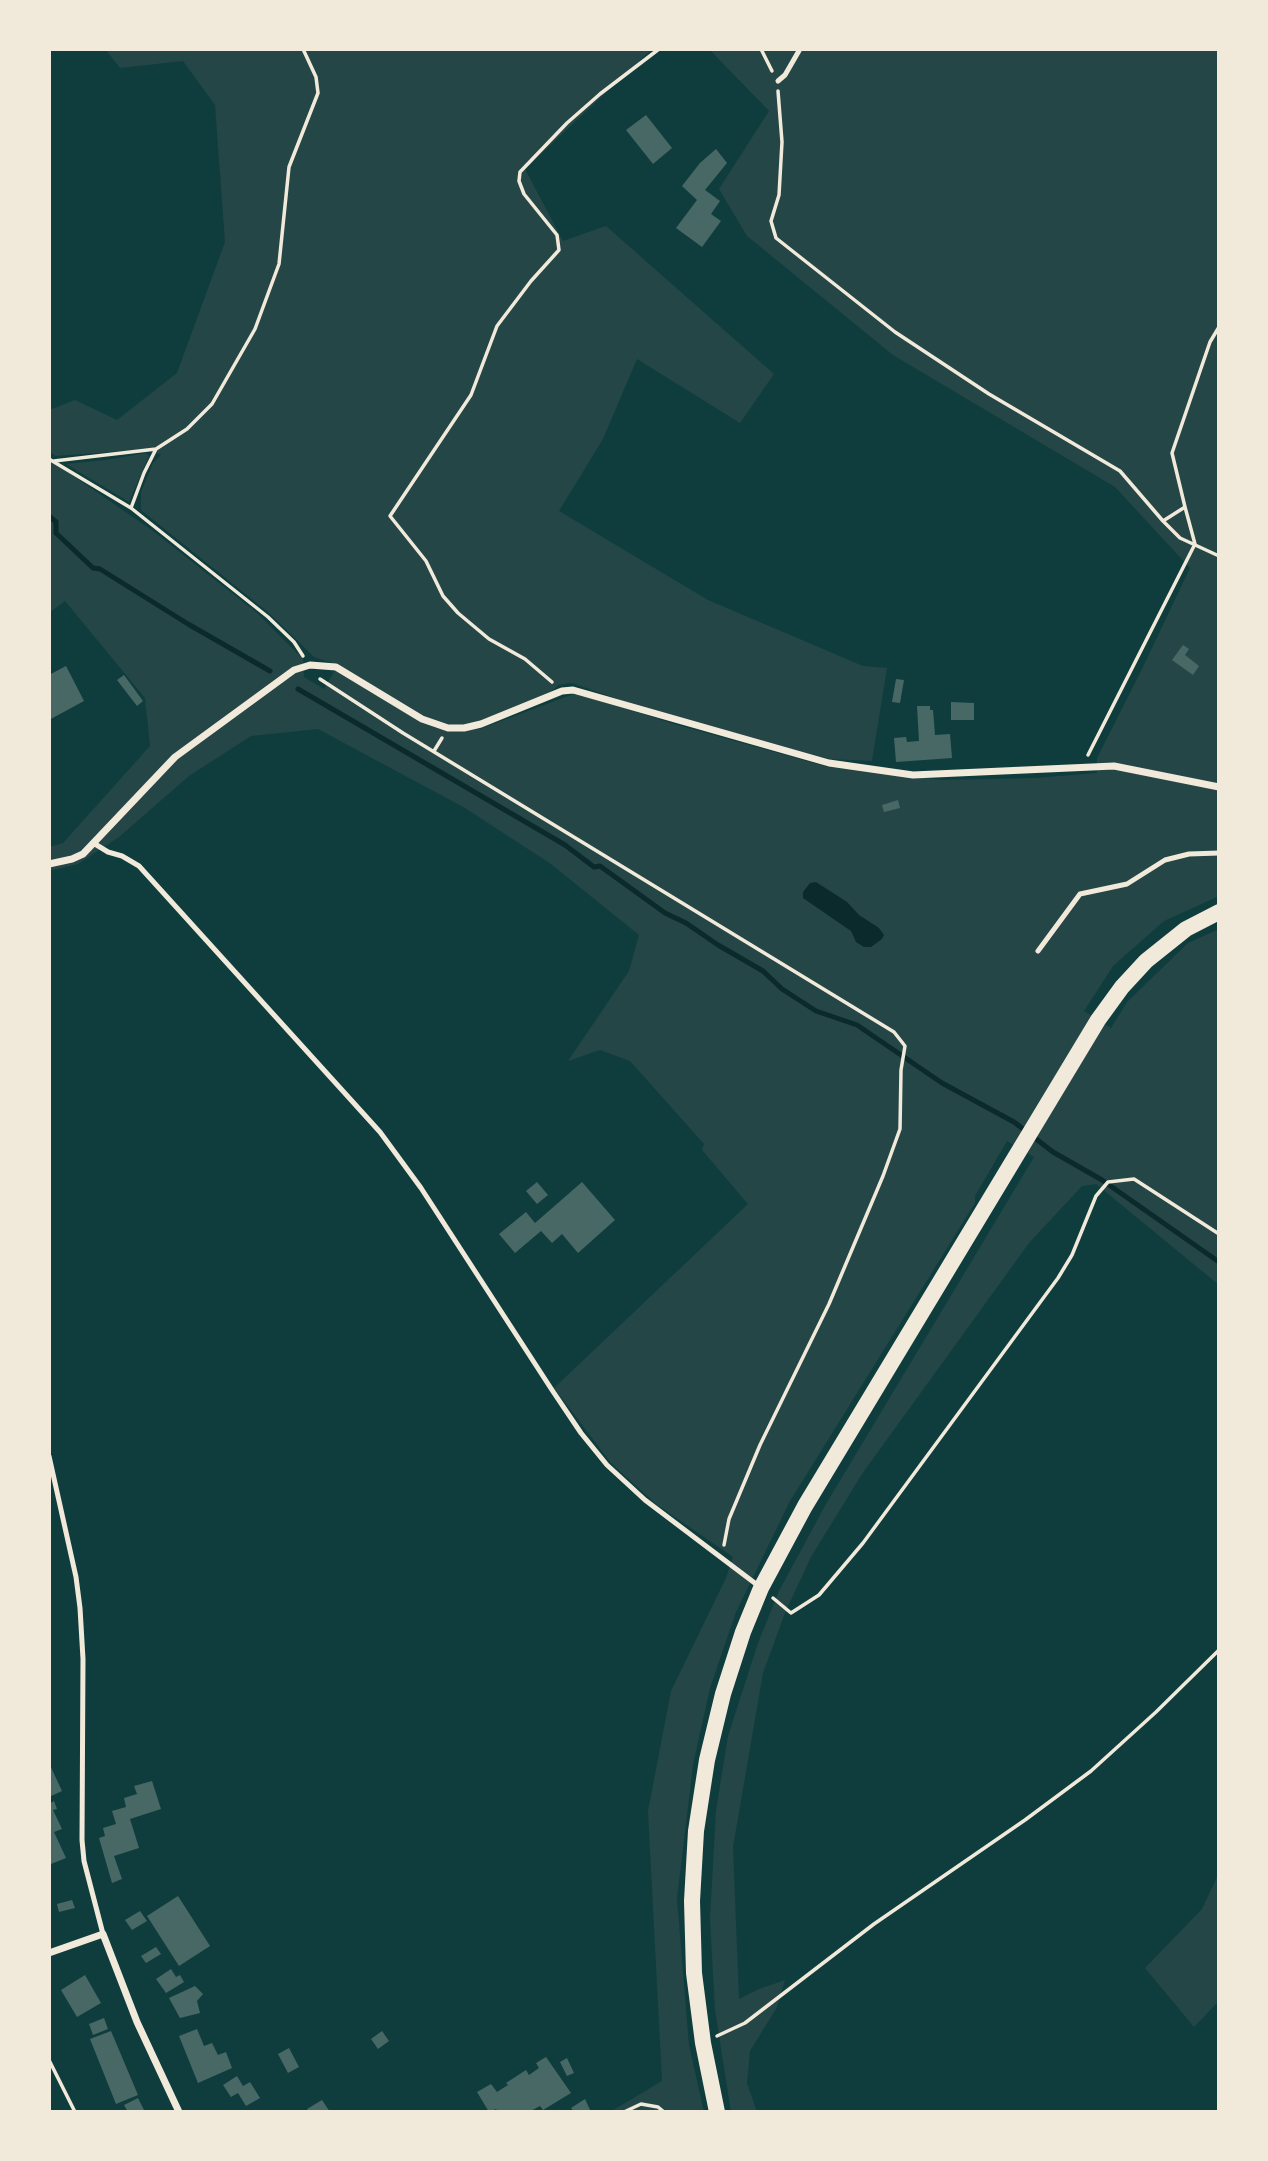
<!DOCTYPE html>
<html>
<head>
<meta charset="utf-8">
<style>
  body { margin:0 }
  #map { position:relative; width:1268px; height:2161px; overflow:hidden; background:#0f3d3e; font-family:Barlow,sans-serif }
  canvas { display:block }
  .frame { position:absolute; inset:0; border:51px solid #f1e9da; pointer-events:none }
</style>
</head>
<body>
<div id="map">
<canvas width="1268" height="2161"></canvas>
<div class="frame"></div>
</div>
<script>
const context = document.querySelector('canvas').getContext('2d');
context.lineJoin = 'round';
function paint(path, color) { context.fillStyle = color; context.fill(path, 'evenodd'); }
const shape = rows => new Path2D(rows.map(r => 'M' + r).join(''));
function trace(path, color, width, dash) { context.strokeStyle = color; context.lineWidth = width; context.lineCap = dash ? 'butt' : 'round'; context.setLineDash(dash || []); context.stroke(path); }
paint(shape([
  [105,49,652,49,525,169,563,241,606,226,774,374,740,423,637,359,603,439,559,511,708,600,863,666,887,668,872,761,830,759,789,749,632,704,572,683,559,685,548,694,472,725,480,729,576,693,674,724,828,767,943,780,1035,778,1097,773,1097,758,1141,671,1190,568,1115,487,893,355,747,236,719,189,769,111,709,49,1219,49,1219,896,1164,921,1113,966,1084,1011,1111,1028,1127,1002,1188,943,1219,929,1219,1285,1096,1184,1082,1186,1029,1243,862,1474,811,1557,785,1613,763,1673,733,1847,739,1999,759,1989,785,1980,777,2007,750,2051,747,2083,757,2112,731,2112,715,2010,710,1919,716,1811,728,1736,758,1643,779,1591,826,1504,1034,1157,1007,1141,975,1196,975,1203,790,1501,736,1612,710,1688,693,1765,677,1899,689,2045,704,2112,610,2112,662,2081,648,1811,671,1691,726,1578,733,1557,656,1504,611,1463,554,1388,748,1204,702,1150,704,1144,630,1061,600,1050,568,1061,629,971,639,935,551,864,465,808,318,729,251,736,189,776,119,837,78,864,49,871,49,847,63,843,150,746,145,698,65,601,49,613,49,459,153,531,256,612,303,659,304,677,324,689,338,665,314,657,269,613,141,510,141,492,153,463,161,455,150,449,55,456,49,451,49,410,75,400,117,420,177,373,225,242,215,105,183,61,120,68],
  [146,453,149,456,129,502,66,464,106,460],
  [1219,1873,1219,2001,1194,2027,1145,1968,1202,1909]
]), '#244646');
paint(shape([
  [816,882,847,902,859,915,879,928,884,935,882,939,871,947,864,947,856,942,851,931,803,898,803,892,810,883]
]), '#0a2a2b');
trace(shape([
  [49,516,56,522,56,533,93,568,100,569,188,624,270,671],
  [298,689,565,845,594,867,600,866,665,913,686,923,718,945,763,971,782,989,816,1011,857,1025,942,1083,1014,1122,1053,1152,1102,1180,1219,1262]
]), '#0a2a2b', 5);
paint(shape([
  [646,115,672,148,653,164,626,130],
  [716,149,727,163,705,190,720,201,711,214,721,221,702,247,676,228,697,200,682,186,700,163],
  [1183,645,1189,649,1185,655,1199,666,1193,675,1172,660],
  [66,666,84,701,49,720,49,675],
  [124,675,143,701,137,706,117,680],
  [896,679,904,680,900,703,892,702],
  [951,702,974,703,974,720,951,720],
  [917,706,930,706,930,710,933,710,935,735,950,734,952,758,896,762,894,738,906,737,907,742,919,741],
  [898,800,900,808,884,812,882,805],
  [537,1182,548,1195,537,1204,526,1191],
  [582,1182,615,1220,578,1253,562,1234,552,1243,541,1231,515,1253,499,1234,526,1212,535,1223],
  [49,1763,62,1791,49,1797],
  [152,1781,161,1809,130,1819,139,1848,114,1856,122,1879,112,1883,99,1838,105,1836,103,1828,116,1824,112,1811,126,1807,124,1798,137,1794,134,1786],
  [54,1801,57,1809,53,1810,62,1829,54,1832,66,1858,51,1864,49,1859,49,1804],
  [178,1896,210,1946,179,1966,147,1916],
  [72,1900,75,1908,59,1912,57,1904],
  [140,1911,147,1921,132,1930,125,1920],
  [156,1947,161,1954,146,1963,141,1956],
  [171,1969,176,1977,180,1975,184,1982,166,1993,156,1979],
  [85,1975,101,2003,77,2017,61,1990],
  [195,1986,203,1994,197,2001,200,2013,180,2018,169,1998],
  [104,2018,108,2029,93,2035,89,2024],
  [197,2029,204,2046,212,2043,218,2055,226,2052,232,2068,198,2083,179,2036],
  [111,2031,138,2095,116,2104,90,2039],
  [382,2031,389,2041,378,2049,371,2039],
  [289,2048,299,2067,288,2073,278,2054],
  [546,2057,571,2093,543,2110,540,2106,529,2112,498,2112,496,2109,489,2112,477,2092,491,2084,497,2092,508,2085,506,2083,526,2070,529,2075,539,2068,536,2063],
  [567,2058,574,2073,567,2076,560,2062],
  [237,2076,243,2086,250,2082,260,2098,246,2106,238,2093,231,2097,223,2085],
  [138,2098,145,2112,128,2112,124,2105],
  [585,2099,591,2112,574,2112,571,2108],
  [322,2100,330,2112,309,2112,307,2109]
]), '#486865');
trace(shape([
  [761,49,772,71],
  [778,91,782,142,779,195,771,221,776,238,895,332,989,394,1120,471,1163,521],
  [1219,327,1210,342,1172,453,1185,507,1163,521,1180,538,1219,556],
  [49,459,131,508,268,617,294,642,303,656],
  [54,461,156,449],
  [131,508,144,473,156,449,187,429,212,404,255,329,279,264,289,167,318,93,316,77,303,49],
  [320,679,403,733,894,1032,905,1046,901,1070,900,1129,883,1176,829,1304,760,1445,729,1519,724,1545],
  [552,682,525,659,489,639,458,613,443,596,426,561,390,516,471,395,497,326,531,281,559,250,557,235,524,194,519,181,520,172,567,123,600,94,659,49],
  [434,751,442,738],
  [1088,755,1195,544,1185,507],
  [773,1598,791,1613,819,1595,863,1543,1058,1278,1072,1255,1096,1196,1108,1182,1134,1179,1219,1234],
  [717,2036,745,2023,874,1924,1025,1820,1091,1771,1156,1712,1219,1650],
  [49,2060,75,2112],
  [624,2112,641,2104,658,2107,664,2112]
]), '#f1e9da', 3.5);
trace(shape([
  [778,81,785,75,800,49],
  [95,844,108,852,122,856,139,866,380,1132,421,1188,552,1390,581,1433,607,1465,645,1500,760,1587],
  [1038,951,1080,894,1127,884,1165,860,1189,854,1219,853],
  [49,1456,76,1577,80,1608,83,1659,82,1840,84,1861,103,1934]
]), '#f1e9da', 5);
trace(shape([
  [49,864,72,859,83,854,175,757,294,670,310,665,336,667,422,719,448,728,464,728,481,724,562,691,573,690,829,763,913,775,1114,766,1219,787],
  [49,1953,103,1934,137,2022,179,2112]
]), '#f1e9da', 7);
trace(shape([
  [717,2112,703,2043,694,1973,692,1901,696,1831,707,1760,723,1694,743,1632,761,1588,805,1506,1098,1020,1122,987,1146,961,1186,929,1219,912]
]), '#f1e9da', 16);
</script>
</body>
</html>
